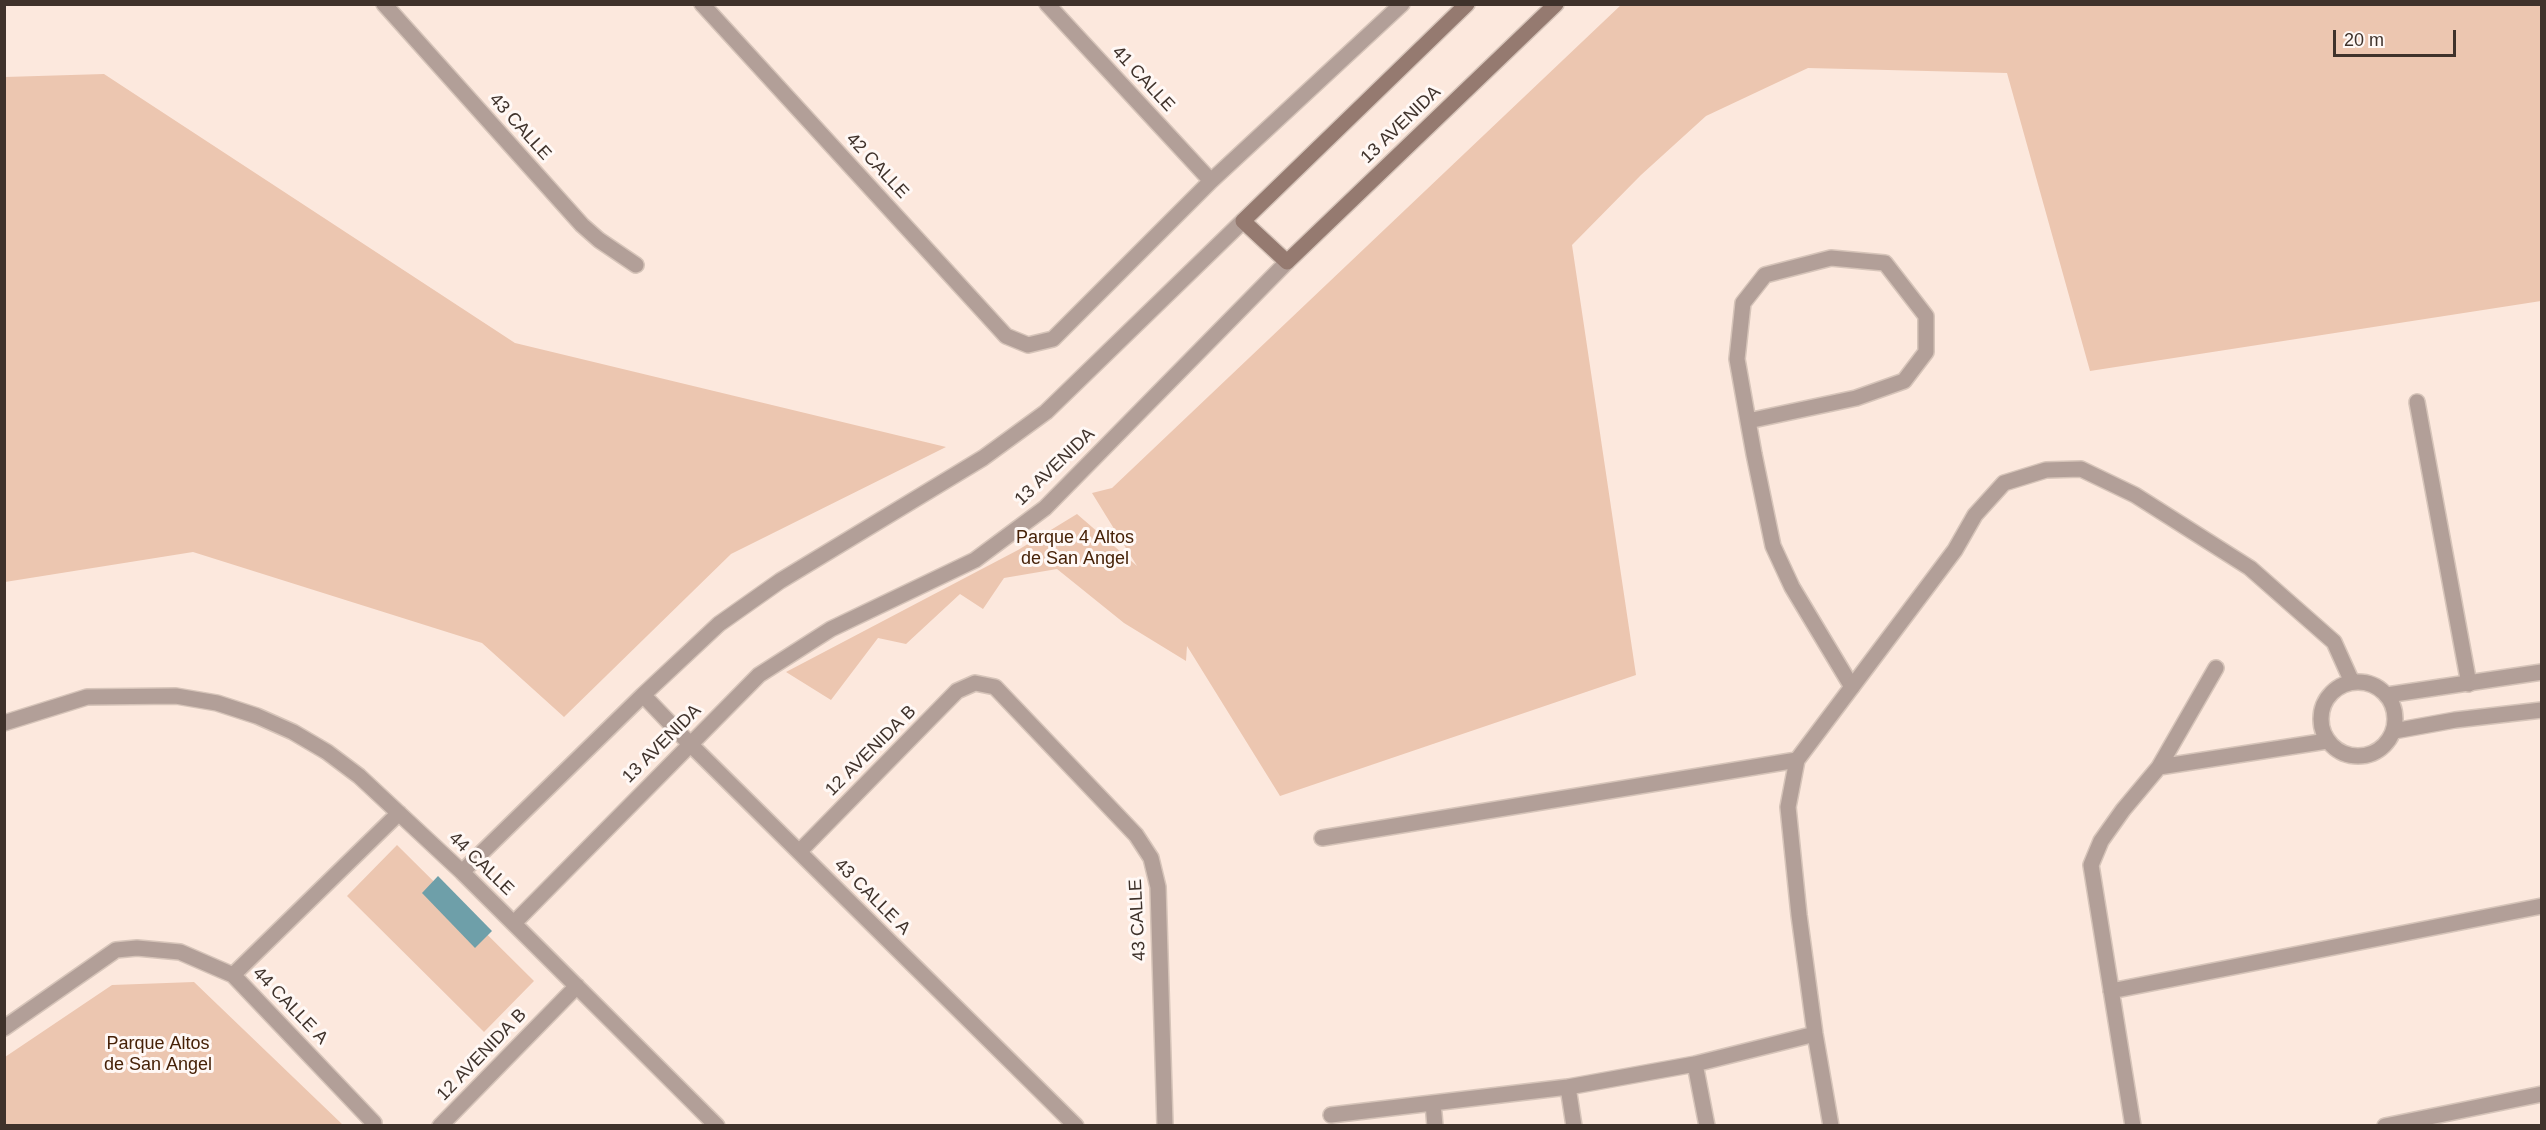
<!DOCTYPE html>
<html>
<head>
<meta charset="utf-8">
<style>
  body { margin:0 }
  #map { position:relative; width:2546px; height:1130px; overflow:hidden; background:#fce8dd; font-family:Arial,sans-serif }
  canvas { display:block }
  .frame { position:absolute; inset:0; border:6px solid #3f322b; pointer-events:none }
  .scale { position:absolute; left:2333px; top:30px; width:123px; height:27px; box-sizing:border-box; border:3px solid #3f322b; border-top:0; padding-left:8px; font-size:18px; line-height:21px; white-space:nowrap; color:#3f322b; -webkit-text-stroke:4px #fff8f5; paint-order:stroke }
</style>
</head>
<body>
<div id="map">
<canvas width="2546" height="1130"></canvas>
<div class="frame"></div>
<div class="scale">20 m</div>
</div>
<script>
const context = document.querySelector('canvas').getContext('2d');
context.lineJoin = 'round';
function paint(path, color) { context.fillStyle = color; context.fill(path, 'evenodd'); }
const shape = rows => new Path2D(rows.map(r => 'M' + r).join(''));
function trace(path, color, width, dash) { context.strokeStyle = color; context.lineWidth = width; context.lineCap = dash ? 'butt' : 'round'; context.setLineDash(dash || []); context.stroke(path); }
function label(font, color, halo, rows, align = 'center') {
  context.font = font + ' Arial,sans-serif'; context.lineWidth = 6; context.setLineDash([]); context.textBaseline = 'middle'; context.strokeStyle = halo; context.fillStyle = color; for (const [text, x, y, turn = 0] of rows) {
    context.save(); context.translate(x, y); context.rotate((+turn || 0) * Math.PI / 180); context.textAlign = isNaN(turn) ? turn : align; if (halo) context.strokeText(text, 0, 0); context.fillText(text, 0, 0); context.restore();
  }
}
paint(shape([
  [1622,4,2541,5,2541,301,2090,371,2007,73,1808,68,1706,116,1641,175,1572,245,1636,675,1280,796,1187,646,1186,661,1124,623,1057,569,1004,578,983,609,960,594,906,644,878,638,831,700,786,672,1018,550,1077,514,1137,566,1092,493,1112,488],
  [104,74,515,343,946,447,731,554,564,717,482,643,193,552,5,582,5,77],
  [397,845,534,981,484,1032,347,896],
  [194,982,343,1125,5,1125,5,1057,112,985]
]), '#ecc6b0');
paint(shape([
  [438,876,492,931,475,948,422,893]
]), '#6e9fa9');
const lane = shape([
  [2417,402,2469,684],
  [1748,421,1856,398,1904,381,1926,352,1926,316,1885,263,1831,258,1765,275,1743,303,1737,359,1748,421,1754,454,1773,546,1792,587,1852,687]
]);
const street = shape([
  [384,4,582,225,599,240,636,265],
  [702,4,1006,336,1028,345,1053,339,1211,181,1402,4],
  [1047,4,1211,181],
  '2321 719a37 37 0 1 1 74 0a37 37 0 1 1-74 0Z',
  [643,695,689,743,1076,1126],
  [2387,695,2542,672],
  [4,723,87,697,176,696,217,703,257,716,293,732,327,752,359,776,462,872,717,1126],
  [2394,731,2455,720,2542,710],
  [1797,760,1788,807,1799,915,1815,1034,1831,1126],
  [2159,767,2327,741],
  [1322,838,1797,760,1955,550,1975,515,2004,483,2046,470,2081,469,2135,495,2250,568,2334,642,2352,682],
  [799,852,957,691,975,683,995,687,1136,835,1151,858,1158,887,1165,1126],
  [462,872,643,695,719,624,780,581,983,458,1046,412,1243,221],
  [514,923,759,675,831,629,975,560,1045,508,1287,262],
  [233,975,399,813],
  [2111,991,2542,906],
  [4,1028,116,950,137,948,180,952,233,975,374,1123],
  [1695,1064,1707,1126],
  [1568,1087,1574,1126],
  [1433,1103,1435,1126],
  [1331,1115,1568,1087,1695,1064,1815,1034],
  [440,1126,577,986],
  [2133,1126,2091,865,2101,841,2123,810,2159,767,2216,668],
  [2385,1126,2542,1094]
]);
const secondary = shape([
  [1467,4,1243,221,1287,262,1556,4]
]);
trace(lane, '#d6c4b9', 18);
trace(street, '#d6c4b9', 18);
trace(secondary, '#d6c4b9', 18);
trace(lane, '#b29f98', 15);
trace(street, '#b29f98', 15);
trace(secondary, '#957a70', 15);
label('18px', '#3f322b', '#fff8f5', [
  ["41 CALLE",1143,79,47],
  ["13 AVENIDA",1401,125,-44],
  ["43 CALLE",520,127,48],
  ["42 CALLE",877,166,47],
  ["13 AVENIDA",1055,467,-44],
  ["13 AVENIDA",662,744,-45],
  ["12 AVENIDA B",871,751,-45],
  ["44 CALLE",481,864,44],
  ["43 CALLE A",872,897,45],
  ["43 CALLE",1138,920,-93],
  ["44 CALLE A",290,1006,46],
  ["12 AVENIDA B",482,1055,-46]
]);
label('18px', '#462107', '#fff8f5', [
  ["Parque 4 Altos",1075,538],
  ["de San Angel",1075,559],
  ["Parque Altos",158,1044],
  ["de San Angel",158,1065]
]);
</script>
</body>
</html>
